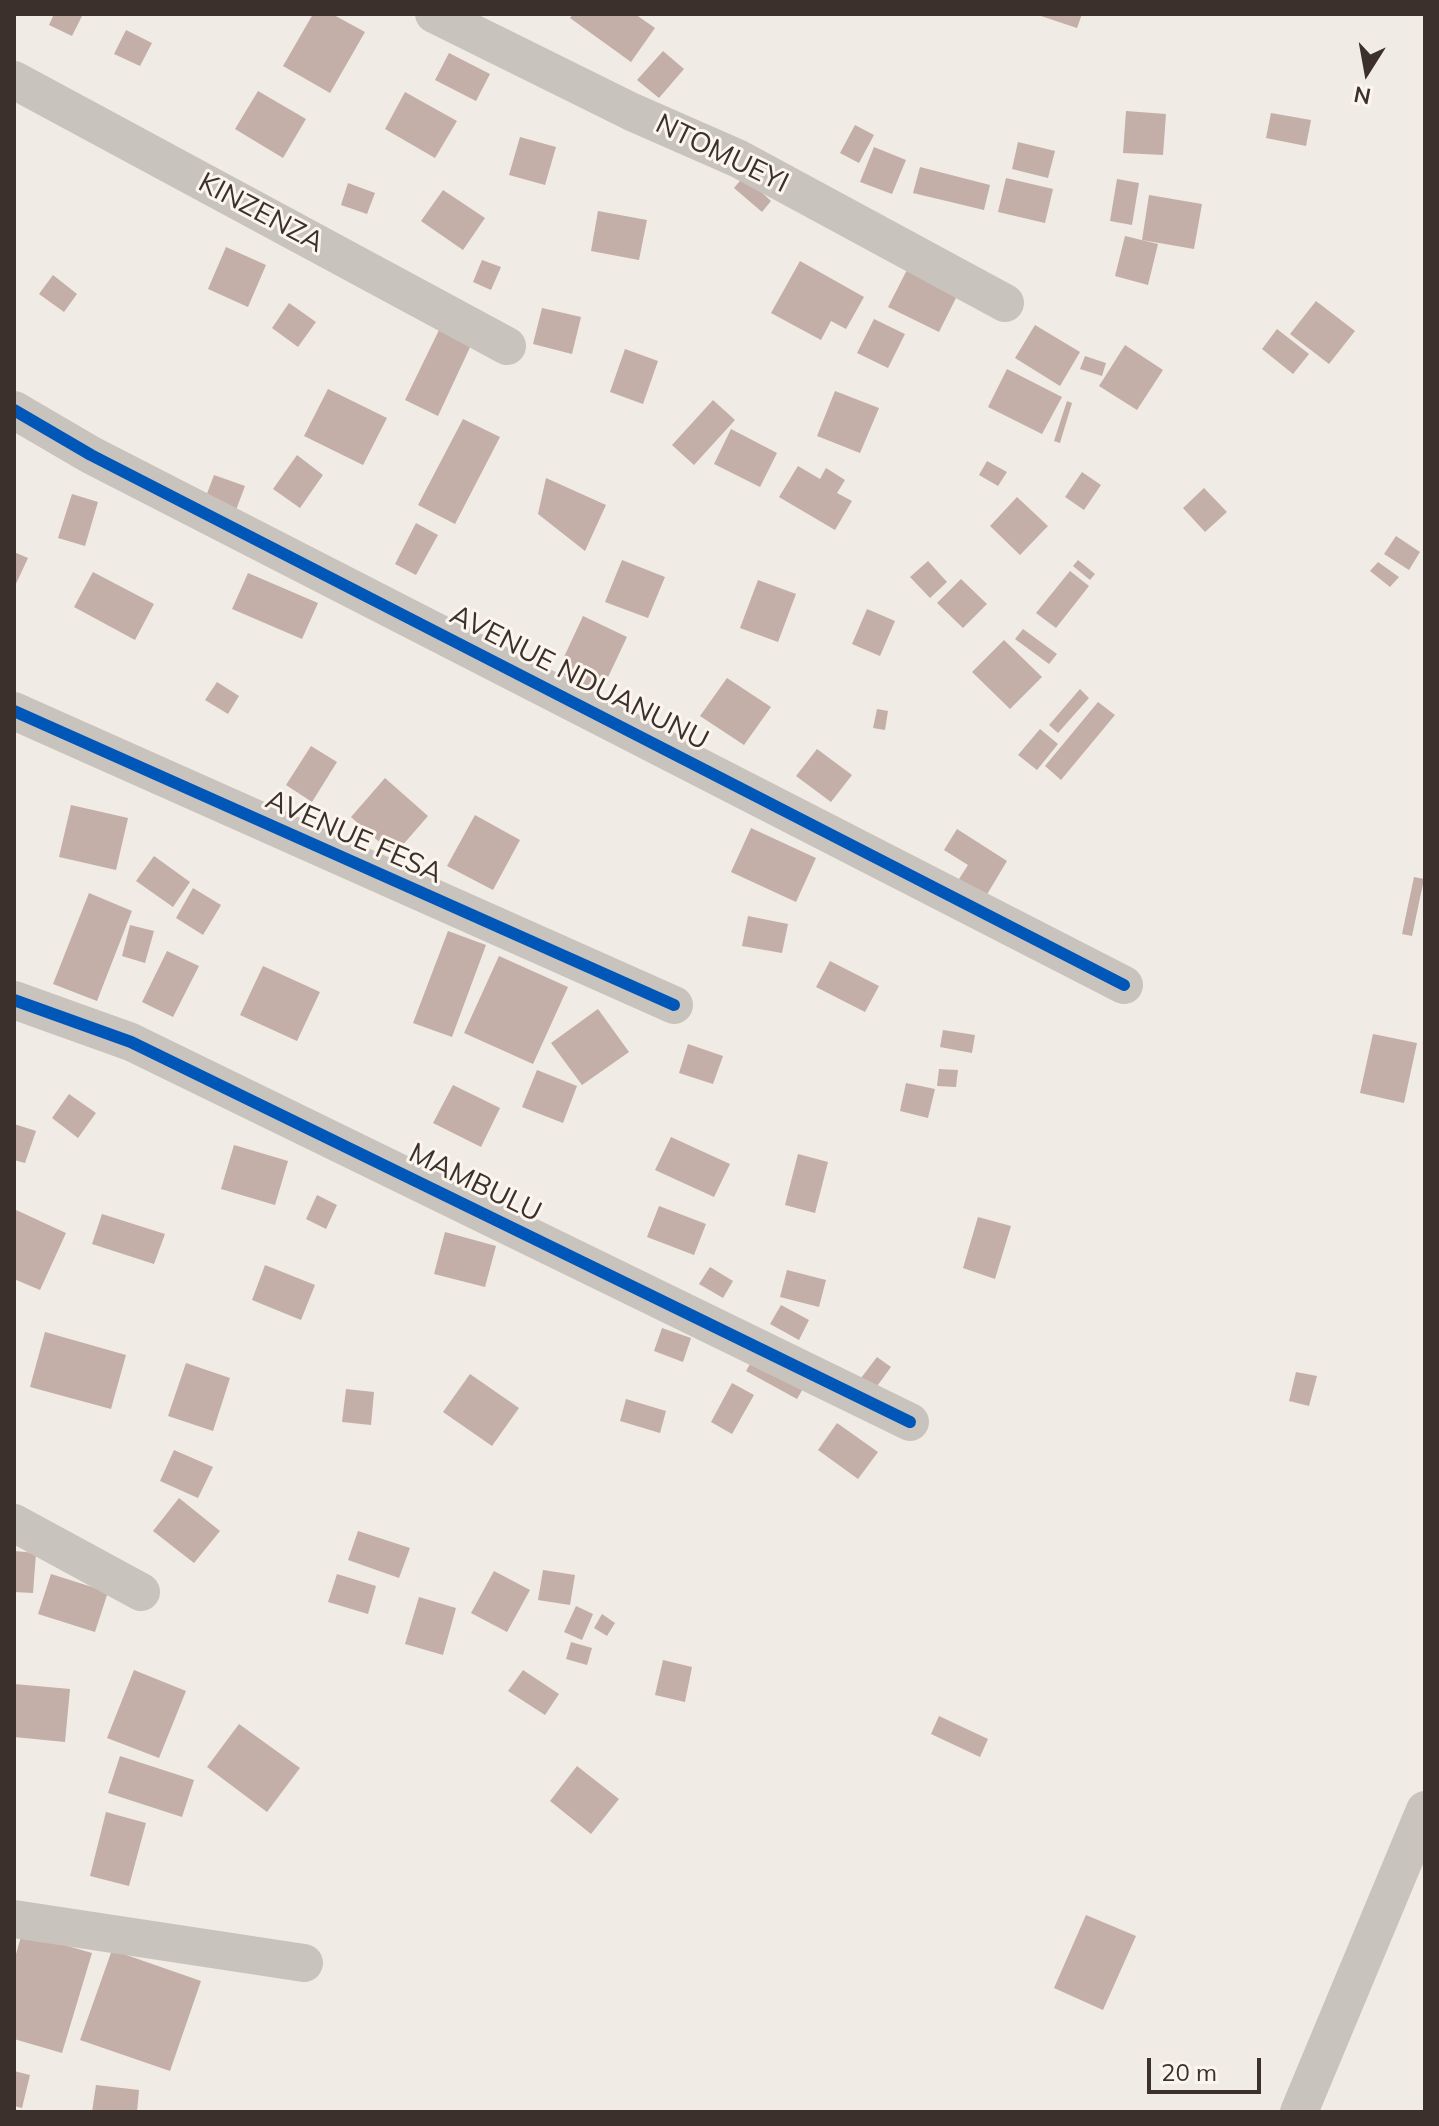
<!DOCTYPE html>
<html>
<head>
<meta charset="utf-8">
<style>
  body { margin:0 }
  #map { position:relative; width:1439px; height:2126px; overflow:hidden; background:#f0ebe5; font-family:Mulish,sans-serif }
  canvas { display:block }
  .frame { position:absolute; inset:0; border:16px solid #3b302b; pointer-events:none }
  .north { position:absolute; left:1327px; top:32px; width:80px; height:80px; -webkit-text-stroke:6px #fbf5ee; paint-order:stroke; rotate:191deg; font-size:22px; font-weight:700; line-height:32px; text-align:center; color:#3b302b }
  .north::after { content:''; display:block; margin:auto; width:28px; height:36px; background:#3b302b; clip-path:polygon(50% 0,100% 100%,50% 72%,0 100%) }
  .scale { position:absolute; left:1147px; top:2058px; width:114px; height:36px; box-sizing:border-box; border:4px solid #3b302b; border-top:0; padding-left:10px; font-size:24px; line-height:28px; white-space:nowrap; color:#3b302b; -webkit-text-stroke:6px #fbf5ee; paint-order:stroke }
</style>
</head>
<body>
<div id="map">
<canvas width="1439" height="2126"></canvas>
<div class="frame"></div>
<div class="north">N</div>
<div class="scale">20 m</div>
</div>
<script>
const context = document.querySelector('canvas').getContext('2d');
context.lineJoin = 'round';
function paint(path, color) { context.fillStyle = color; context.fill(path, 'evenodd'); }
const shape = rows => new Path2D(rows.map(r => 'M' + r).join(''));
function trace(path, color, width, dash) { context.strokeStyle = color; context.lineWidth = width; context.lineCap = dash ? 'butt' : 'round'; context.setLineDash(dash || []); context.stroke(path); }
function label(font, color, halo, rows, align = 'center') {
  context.font = font + ' Mulish,sans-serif'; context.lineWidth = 6; context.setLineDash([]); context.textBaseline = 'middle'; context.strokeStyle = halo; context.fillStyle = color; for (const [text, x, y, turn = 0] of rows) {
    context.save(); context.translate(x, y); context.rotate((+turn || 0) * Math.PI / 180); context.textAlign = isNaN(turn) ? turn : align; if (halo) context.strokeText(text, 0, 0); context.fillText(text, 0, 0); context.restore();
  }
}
paint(shape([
  [54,14,83,14,72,36,49,25],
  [313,14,332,14,365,32,330,93,283,66],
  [573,14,635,14,655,28,631,62,570,18],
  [1035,14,1082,14,1077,28],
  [126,30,152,43,140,66,114,54],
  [663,51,684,69,659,98,637,80],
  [449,53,490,74,476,101,435,80],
  [258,91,306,119,283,158,235,129],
  [405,92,457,121,435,158,385,129],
  [1126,111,1166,114,1163,155,1123,153],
  [1271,113,1311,120,1306,146,1266,138],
  [855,125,874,135,859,163,840,153],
  [520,137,556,147,545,185,509,175],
  [1018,142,1055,151,1048,178,1012,169],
  [874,147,906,160,892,194,860,182],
  [920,167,990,185,984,210,913,193],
  [744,176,771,201,762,212,734,188],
  [1006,178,1053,189,1045,223,998,212],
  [1117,179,1139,183,1132,225,1110,221],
  [348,183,375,193,367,214,341,205],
  [443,190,485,218,463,250,421,221],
  [1149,195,1202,204,1194,249,1142,240],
  [598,211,647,220,639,260,591,251],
  [1125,236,1158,244,1148,285,1115,276],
  [226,247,266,265,248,307,208,289],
  [482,260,501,267,491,290,473,282],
  [800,261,864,297,846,329,831,321,821,340,771,313],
  [908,268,958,294,939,332,888,307],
  [53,275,77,294,64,312,39,294],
  [1316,301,1355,331,1329,364,1290,334],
  [289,303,316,322,298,347,272,328],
  [542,308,581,317,572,354,533,344],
  [874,319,905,334,888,368,857,353],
  [1035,325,1080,352,1060,386,1015,358],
  [440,328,472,343,438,416,405,400],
  [1277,329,1309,354,1293,374,1262,349],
  [1125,345,1163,370,1137,410,1099,386],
  [625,349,658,361,643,404,610,392],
  [1085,356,1106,363,1102,376,1080,369],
  [1007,369,1062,397,1042,434,988,407],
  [328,389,387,418,363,465,304,436],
  [835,391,879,408,860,453,817,436],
  [713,400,735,420,694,465,672,445],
  [1067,401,1072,403,1060,443,1054,441],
  [463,419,500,437,455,524,418,505],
  [731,429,777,453,760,487,714,464],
  [297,455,323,475,300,508,273,489],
  [987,461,1007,472,998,486,979,475],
  [798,466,820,479,826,468,845,480,837,493,852,501,835,530,779,497],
  [1082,472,1101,485,1084,510,1065,497],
  [214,475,245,486,233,518,202,507],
  [546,478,606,505,585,551,538,514],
  [1204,488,1227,512,1205,532,1183,508],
  [72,494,98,502,85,546,58,538],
  [1017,497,1048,526,1020,555,990,526],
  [416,523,438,535,416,575,395,564],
  [1396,536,1420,552,1409,570,1384,554],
  [14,552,28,558,14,588],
  [622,560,665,577,648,618,605,602],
  [1078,560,1095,574,1090,580,1073,566],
  [928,561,947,582,930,598,910,577],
  [1378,562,1399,577,1390,587,1370,571],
  [1070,571,1089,586,1056,628,1036,613],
  [93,572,154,604,135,640,74,607],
  [248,573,318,603,302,639,232,609],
  [961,579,987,604,963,628,937,603],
  [758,580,796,594,778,642,740,628],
  [867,609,895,621,880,656,852,644],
  [583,616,627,637,601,692,557,672],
  [1023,629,1057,654,1049,664,1015,639],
  [1004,640,1042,677,1010,709,972,672],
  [727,678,771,707,744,745,700,716],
  [217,682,239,696,228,714,205,700],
  [1080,689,1089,698,1058,733,1049,725],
  [1098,702,1115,715,1061,780,1045,766],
  [877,709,888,711,885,730,873,728],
  [1040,729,1058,744,1037,770,1018,755],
  [311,746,337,762,312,802,286,785],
  [817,749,852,775,831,802,796,776],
  [385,778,428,816,394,855,351,817],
  [71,805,128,818,116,870,59,857],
  [475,815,520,840,493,890,447,866],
  [751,828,816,858,796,902,731,872],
  [957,829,1007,861,986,896,959,879,968,865,944,850],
  [154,856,190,882,173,907,136,881],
  [1414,877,1424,879,1412,936,1402,934],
  [193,888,221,905,203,935,176,918],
  [89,893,132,911,97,1001,53,984],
  [748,916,788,924,782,953,742,946],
  [130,925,154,931,145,963,122,956],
  [448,931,486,945,452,1037,413,1023],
  [167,951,199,966,173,1017,142,1002],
  [499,956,568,987,533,1064,464,1033],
  [830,961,879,986,865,1012,816,987],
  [263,966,320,992,297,1041,240,1015],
  [598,1009,629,1052,582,1085,551,1043],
  [943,1030,975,1035,972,1053,940,1047],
  [1373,1034,1417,1043,1404,1103,1360,1093],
  [688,1044,723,1056,713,1084,679,1073],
  [939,1069,958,1070,956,1087,937,1086],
  [537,1070,577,1086,563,1123,522,1107],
  [906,1083,935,1089,928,1118,900,1111],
  [453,1085,500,1108,481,1147,433,1123],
  [69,1094,96,1113,78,1138,52,1118],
  [14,1124,36,1131,25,1163,14,1160],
  [671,1137,730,1164,714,1197,655,1170],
  [234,1145,288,1161,275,1205,221,1189],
  [798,1154,828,1162,815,1213,785,1205],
  [317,1195,337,1205,326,1229,306,1219],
  [659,1206,706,1224,694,1255,647,1237],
  [14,1209,66,1233,40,1290,14,1279],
  [102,1214,165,1234,154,1264,92,1244],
  [978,1217,1011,1226,995,1279,963,1268],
  [445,1232,496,1246,485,1287,434,1274],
  [265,1265,315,1285,301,1320,252,1300],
  [710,1267,733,1281,723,1298,699,1284],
  [787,1270,826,1280,819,1307,780,1297],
  [781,1305,809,1320,799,1340,770,1324],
  [662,1328,691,1338,683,1362,654,1351],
  [45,1332,126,1355,111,1409,30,1387],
  [757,1352,808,1380,797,1399,746,1371],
  [877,1357,891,1367,872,1393,858,1382],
  [186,1363,230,1378,213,1431,168,1416],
  [1296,1372,1317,1376,1309,1406,1289,1401],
  [470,1374,519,1408,492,1446,443,1412],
  [732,1383,754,1395,732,1434,711,1422],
  [346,1389,374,1392,371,1425,342,1422],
  [626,1399,666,1411,660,1433,620,1421],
  [837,1423,878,1452,858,1479,818,1450],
  [174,1450,213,1467,198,1498,160,1481],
  [179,1498,220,1531,194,1563,153,1531],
  [358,1531,410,1548,399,1578,348,1560],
  [14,1551,36,1553,33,1593,14,1592],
  [543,1570,575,1575,570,1605,538,1600],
  [494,1571,530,1590,507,1632,471,1613],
  [51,1574,108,1592,95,1632,38,1614],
  [337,1574,376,1586,368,1614,328,1602],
  [419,1597,456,1608,443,1655,405,1644],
  [576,1606,593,1614,582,1640,564,1632],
  [602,1614,615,1623,607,1636,594,1628],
  [571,1642,592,1648,587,1665,566,1659],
  [663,1660,692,1667,685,1702,655,1695],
  [134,1670,186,1691,159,1758,107,1738],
  [523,1670,559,1694,545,1715,508,1691],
  [14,1684,70,1689,65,1742,14,1737],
  [939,1716,988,1739,980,1757,931,1734],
  [239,1724,300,1768,267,1812,207,1767],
  [120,1756,194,1780,182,1817,108,1793],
  [577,1766,619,1799,591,1834,550,1801],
  [106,1812,146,1823,129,1886,90,1876],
  [1086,1915,1136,1936,1103,2010,1054,1988],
  [22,1933,92,1953,62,2053,14,2039,14,1961],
  [112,1950,201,1981,170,2071,80,2040],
  [14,2071,30,2075,22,2108,14,2106],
  [96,2085,139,2090,137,2112,92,2112]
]), '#c3afa7');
trace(shape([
  [434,14,632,112,739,159,1005,303],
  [14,80,507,346],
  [14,410,91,455,1124,985],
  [14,711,674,1005],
  [14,1000,131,1042,910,1422],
  [14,1523,141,1592],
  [14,1919,304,1963],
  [1299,2112,1425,1810]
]), '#c9c3be', 38);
trace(shape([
  [14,410,91,455,1124,985],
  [14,711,674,1005],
  [14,1000,131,1042,910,1422]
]), '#0057b8', 12);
label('28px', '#3b302b', '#fbf5ee', [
  ["NTOMUEYI",722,154,26],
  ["KINZENZA",261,213,28],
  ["AVENUE NDUANUNU",579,678,27],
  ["AVENUE FESA",354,837,24],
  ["MAMBULU",475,1183,26]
]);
</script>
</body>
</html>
